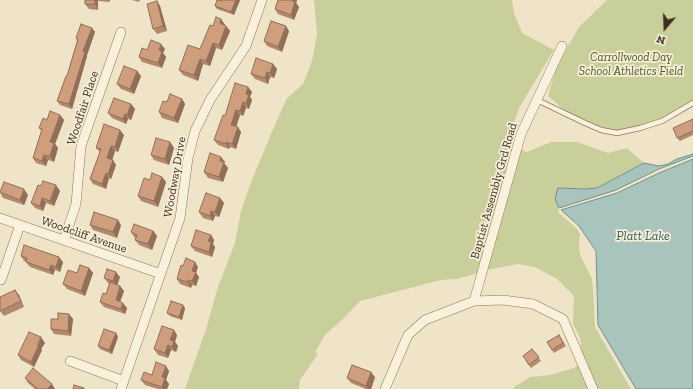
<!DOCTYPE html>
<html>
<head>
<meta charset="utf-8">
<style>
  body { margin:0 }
  #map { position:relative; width:693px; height:389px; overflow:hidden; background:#f0e4c8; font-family:"Zilla Slab",serif }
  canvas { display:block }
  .north { position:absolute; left:645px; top:8px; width:40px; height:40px; -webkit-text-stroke:3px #f7eed8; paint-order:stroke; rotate:199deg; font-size:11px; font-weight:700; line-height:16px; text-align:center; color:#3d2e20 }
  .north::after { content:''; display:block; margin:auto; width:14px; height:18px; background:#3d2e20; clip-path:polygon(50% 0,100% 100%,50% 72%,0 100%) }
</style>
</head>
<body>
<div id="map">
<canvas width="693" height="389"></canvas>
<div class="north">N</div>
</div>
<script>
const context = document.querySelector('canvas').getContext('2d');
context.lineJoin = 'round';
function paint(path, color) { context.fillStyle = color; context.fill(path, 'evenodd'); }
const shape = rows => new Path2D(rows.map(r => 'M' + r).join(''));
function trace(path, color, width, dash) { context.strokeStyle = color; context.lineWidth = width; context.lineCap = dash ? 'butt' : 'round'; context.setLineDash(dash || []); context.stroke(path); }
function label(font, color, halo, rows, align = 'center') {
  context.font = font + ' "Zilla Slab",serif'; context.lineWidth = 3.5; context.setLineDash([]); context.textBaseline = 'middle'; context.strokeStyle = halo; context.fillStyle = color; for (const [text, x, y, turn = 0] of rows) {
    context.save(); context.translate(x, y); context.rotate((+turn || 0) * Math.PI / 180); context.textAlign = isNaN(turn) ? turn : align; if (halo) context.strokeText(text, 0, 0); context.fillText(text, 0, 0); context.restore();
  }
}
paint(shape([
  [314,0,512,0,514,13,522,33,554,50,520,106,505,146,513,148,478,273,457,279,441,280,360,301,342,320,325,335,315,352,318,354,300,380,299,389,185,389,206,329,218,287,235,243,241,211,250,185,271,134,287,98,303,84,312,61,317,34],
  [607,0,693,0,693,103,665,119,620,132,603,131,565,111,548,96,557,65,579,27],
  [551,142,577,142,608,153,627,148,644,163,597,188,585,189,559,188,556,201,559,208,558,210,559,213,577,229,580,234,579,246,580,255,592,279,593,288,595,327,631,389,597,389,582,354,580,338,573,324,574,296,557,279,535,267,518,264,487,270,521,150,527,152],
  [578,365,589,389,513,389,514,387,530,377,550,375,574,368]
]), '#c9cf9b');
const water = shape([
  [693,154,693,156,659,169,616,190,559,208,556,201,555,198,558,188,585,189,597,188,644,163,659,166,668,164,677,159,693,154],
  [693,159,693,389,636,389,598,325,596,251,579,226,561,210,617,193,659,173,693,159]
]);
paint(water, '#a9c4bc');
trace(water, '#6f938a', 1);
const service = shape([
  [537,100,585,123,601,130,617,133,640,128,662,121,693,103]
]);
const minor = shape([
  [0,218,161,274],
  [64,240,76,204,81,146,121,32],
  [1,280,20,225],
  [474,301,521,134,562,46],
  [70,361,124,381],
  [121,389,180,218,188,158,195,131,210,100,246,46,262,0],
  [385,389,408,335,425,320,474,301,503,300,533,304,563,319,593,389]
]);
trace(service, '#8d765c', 6);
trace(minor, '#8d765c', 10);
trace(service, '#faf1dc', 4.5);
trace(minor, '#faf1dc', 9);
paint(shape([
  [85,0,110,0,110,2,98,1,98,10,89,9,85,4],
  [132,0,140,0,139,2],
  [221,0,240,0,234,15,217,9,215,6],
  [278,0,297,0,296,3,299,7,294,20,278,14,275,9],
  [157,1,160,6,167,31,157,34,153,29],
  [221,19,225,25,230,31,222,50,216,48,210,66,203,64,198,81,183,75,179,70,200,49,213,26],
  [92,28,95,32,87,55,87,56,72,109,60,105,57,101,67,76,77,41,76,38],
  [289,31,282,52,267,46,264,41],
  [165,49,163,53,166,57,162,68,142,62,139,57,147,50],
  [273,64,277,69,274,78,270,77,268,84,255,79,251,74],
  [137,71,141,76,134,94,121,89,117,84],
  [248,87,252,92,250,97,252,100,249,109,246,108,243,116,240,115,236,127,241,132,236,149,230,147,229,149,218,145,214,140],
  [182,99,185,104,178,123,162,118,159,112,167,102],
  [131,104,135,109,131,120,128,119,126,124,112,118,108,113],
  [60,115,64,120,55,144,58,148,54,162,48,160,46,166,36,163,33,158,42,131,39,128,47,120],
  [693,119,693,135,680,141,677,138],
  [124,135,118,152,115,151,112,160,116,165,111,179,109,178,106,189,93,184,90,179,100,152,96,148],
  [170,142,174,148,169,165,154,160,151,155],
  [221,157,225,162,224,163,228,168,223,182,208,178,204,172],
  [162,177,166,182,158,207,141,201,138,196,150,180],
  [41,186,60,191,54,206,46,203,43,211,35,208,31,203],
  [0,193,28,195,24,205,3,198],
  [220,198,224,203,219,217,215,216,213,221,203,218,199,212],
  [90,225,121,225,117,238,93,230],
  [153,231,157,236,152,250,139,245,135,240,136,238,134,237,131,232],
  [211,235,214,240,213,244,215,247,212,257,195,251,191,246],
  [21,256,63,262,60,272,55,270,53,275,30,267,26,262,24,261],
  [183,266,198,267,196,273,199,277,196,286,192,285,191,288,180,284,177,279],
  [89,268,93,273,85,296,67,289,63,284,77,273],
  [120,277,117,285,120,286,124,291,120,302,127,308,125,314,104,307,100,302,106,294,110,284,108,283,104,278],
  [15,290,19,295,24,307,4,316,0,311],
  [185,308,182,320,170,316,167,313],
  [69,314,73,319,71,336,54,334,51,329,58,319],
  [116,333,118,337,112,354,100,349,98,346],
  [177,335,175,342,178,346,176,352,171,350,168,358,158,355,154,349],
  [559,335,566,346,554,353,547,342],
  [45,343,41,349,42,350,34,367,21,360,18,355],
  [532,349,541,361,531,368,523,356],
  [169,371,166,380,169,384,167,389,158,389,145,385,141,380,152,375],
  [375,377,371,389,366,389,351,383,347,378],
  [25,378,55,389,35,389,28,383]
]), '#b2896c');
paint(shape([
  [95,0,98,0,98,10,95,4],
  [236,0,240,0,234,15,231,12],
  [291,0,297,0,296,3,299,7,294,20,291,15],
  [157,1,160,6,167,31,163,26],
  [221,19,225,25,223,28,220,23],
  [226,26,230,31,222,50,219,45],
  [286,26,289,31,282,52,278,47],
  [92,28,95,32,87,55,87,56,72,109,69,104,83,51],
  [213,43,216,48,210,66,206,61],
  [161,44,165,49,163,53,166,57,162,68,158,63,159,50],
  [200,59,203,64,198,81,194,75],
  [273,64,277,69,274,78,270,73],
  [137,71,141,76,134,94,130,89],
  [267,72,270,77,268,84,265,78],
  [248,87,252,92,250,97,252,100,249,109,246,103,246,94],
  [182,99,185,104,178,123,174,118],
  [243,102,246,108,243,116,240,111],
  [131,104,135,109,131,120,127,115],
  [236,110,240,115,235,130,231,125],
  [125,114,128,119,126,124,123,119],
  [60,115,64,120,55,144,58,148,54,162,50,156,50,142],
  [238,127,241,132,236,149,232,144],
  [120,130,124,135,118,152,115,147],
  [170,142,174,148,169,165,165,159],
  [226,142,230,147,229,149,226,144],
  [111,146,115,151,111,163,107,158],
  [44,155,48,160,46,166,42,161],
  [221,157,225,162,224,163,228,168,223,182,219,177,220,161],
  [113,160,116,165,111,179,108,174],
  [106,173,109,178,106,189,102,184],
  [162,177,166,182,158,207,154,201],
  [56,185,60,191,54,206,50,201],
  [24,189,28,195,24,205,20,200],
  [42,198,46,203,43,211,40,206],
  [220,198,224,203,219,217,215,212],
  [211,211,215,216,213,221,210,216],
  [118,220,121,225,117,238,113,232],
  [153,231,157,236,152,250,148,244],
  [211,235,214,240,213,244,215,247,212,257,209,252,208,241],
  [59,257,63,262,60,272,56,267],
  [195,262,198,267,196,273,199,277,196,286,192,281,192,271],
  [51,265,55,270,53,275,49,270],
  [89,268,93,273,85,296,81,291],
  [116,272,120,277,117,286,113,281],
  [188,280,192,285,191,288,188,282],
  [120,286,124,291,119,305,116,300],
  [15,290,19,295,24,307,21,301],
  [123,303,127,308,125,314,121,309],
  [183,305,185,308,182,320,179,317],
  [69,314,73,319,71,336,68,331],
  [174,330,177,335,175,342,178,346,176,352,172,347,170,340],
  [116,333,118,337,112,354,109,350],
  [41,337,45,343,41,349,42,350,34,367,31,362],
  [168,345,171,350,168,358,165,353],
  [166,366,169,371,166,380,169,384,167,389,164,389,162,387,162,377],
  [371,372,375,377,371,389,369,389,366,386],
  [52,384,55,389,47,389]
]), '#916f58');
const building = shape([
  [85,0,95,0,95,4,85,4,85,0],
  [217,0,221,1,221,0,236,0,231,12,215,6,217,0],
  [278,0,291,0,295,2,291,15,275,9,278,0],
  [157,1,163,26,153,29,147,4,157,1],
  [216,17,221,19,220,23,226,26,219,45,213,43,206,61,200,59,194,75,179,70,188,45,200,49,210,25,213,26,216,17],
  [271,21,286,26,278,47,264,41,271,21],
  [81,24,92,28,83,51,85,52,69,104,57,101,66,76,67,76,78,39,76,38,81,24],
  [151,40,161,44,159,50,162,52,158,63,139,57,142,48,147,50,151,40],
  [256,58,273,64,270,73,267,72,265,78,251,74,256,58],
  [124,66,137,71,130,89,117,84,124,66],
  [235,83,248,87,246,94,249,95,246,103,243,102,240,111,236,110,231,125,238,127,232,144,226,142,226,144,214,140,223,115,225,116,235,83],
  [170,94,182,99,174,118,159,112,163,101,167,102,170,94],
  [114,98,131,104,127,115,125,114,123,119,108,113,114,98],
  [50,111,60,115,50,142,54,143,50,156,44,155,42,161,33,158,42,129,39,128,43,118,47,120,50,111],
  [693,119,693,131,677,138,673,128,693,119],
  [104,124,120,130,115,147,111,146,107,158,113,160,108,174,106,173,102,184,90,179,101,149,96,148,104,124],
  [156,138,170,142,165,159,151,155,156,138],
  [210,153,221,157,220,161,224,162,219,177,204,172,210,153],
  [152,173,162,177,154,201,138,196,144,178,150,180,152,173],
  [43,181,56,185,50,201,42,198,40,206,31,203,38,185,41,186,43,181],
  [4,182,24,189,20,200,0,192,4,182],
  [206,193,220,198,215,212,211,211,210,216,199,212,206,193],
  [94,212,118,220,113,232,90,225,94,212],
  [134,224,153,231,148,244,135,240,137,235,131,232,134,224],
  [196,230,211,235,208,241,211,242,209,252,191,246,196,230],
  [24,245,59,257,56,267,51,265,49,270,26,262,27,258,21,256,24,245],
  [186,258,195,262,192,271,196,272,192,281,188,280,188,282,177,279,181,265,183,266,186,258],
  [80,265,89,268,81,291,63,284,68,270,77,273,80,265],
  [107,269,116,272,113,281,104,278,107,269],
  [110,282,120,286,116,300,123,303,121,309,100,302,103,293,106,294,110,282],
  [15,290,21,301,0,311,0,297,15,290],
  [171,301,183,305,179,317,167,313,171,301],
  [58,313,69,314,68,331,51,329,51,319,58,319,58,313],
  [162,326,174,330,170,340,174,341,172,347,168,345,165,353,154,349,162,326],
  [104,329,116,333,109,350,98,346,104,329],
  [29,332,41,337,37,345,39,345,31,362,18,355,29,332],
  [559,335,563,343,552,350,547,342,559,335],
  [532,349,539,357,529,365,523,356,532,349],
  [156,362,166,366,162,377,165,378,162,387,141,380,144,372,152,375,156,362],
  [352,365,371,372,366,386,347,378,352,365],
  [33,368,52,384,47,389,38,389,25,378,33,368],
  [74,385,84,388,84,389,73,389,74,385]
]);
paint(building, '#cf9f7d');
trace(building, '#916f58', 1);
label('italic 12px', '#4d5a26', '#f7eed8', [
  ["Carrollwood Day",631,58],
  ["School Athletics Field",631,72]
]);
label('12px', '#3d2e20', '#f7eed8', [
  ["Woodfair Place",83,108,-72],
  ["Woodway Drive",175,177,-80],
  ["Baptist Assembly Grd Road",494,191,-74],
  ["Woodcliff Avenue",84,235,19]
]);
label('italic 13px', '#2f5d5a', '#f7eed8', [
  ["Platt Lake",643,236]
]);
</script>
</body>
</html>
